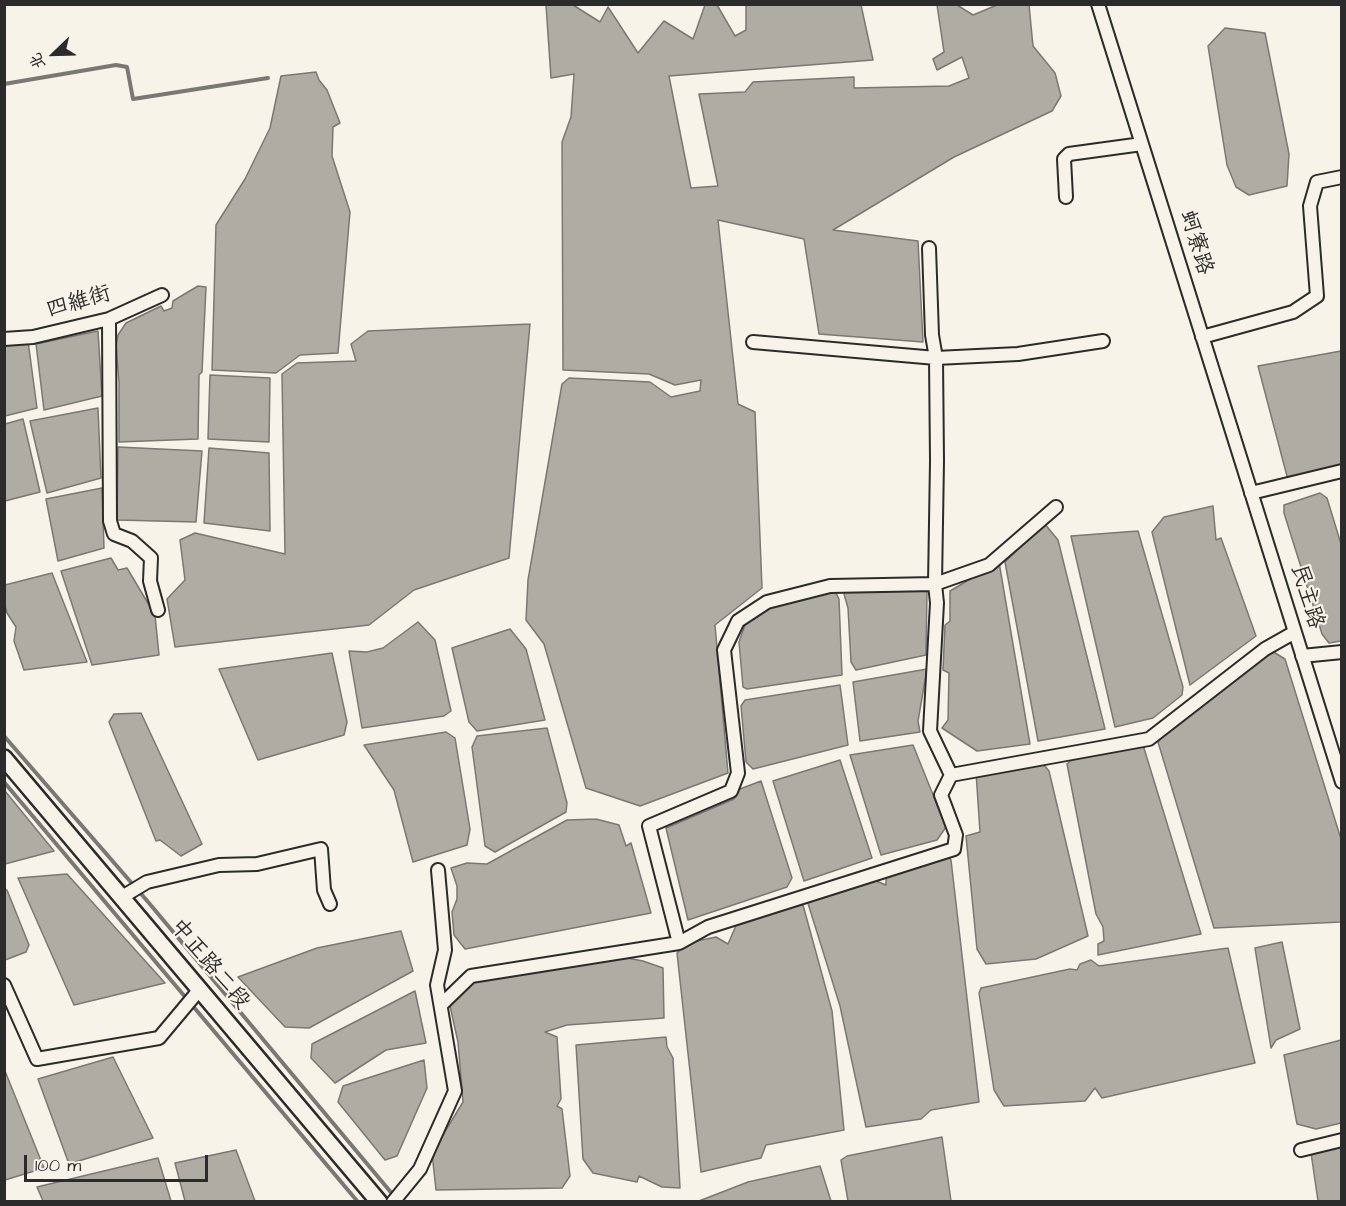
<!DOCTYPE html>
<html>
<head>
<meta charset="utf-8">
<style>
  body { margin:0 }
  #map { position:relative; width:1346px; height:1206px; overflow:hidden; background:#f7f3e8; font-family:"Architects Daughter","LXGW WenKai TC",sans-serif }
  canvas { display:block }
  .frame { position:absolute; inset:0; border:6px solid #2b2b2b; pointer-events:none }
  .north { position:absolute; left:24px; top:24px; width:60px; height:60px; -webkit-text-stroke:4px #f7f3e8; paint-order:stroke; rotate:247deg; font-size:16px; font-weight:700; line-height:24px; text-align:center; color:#2b2b2b }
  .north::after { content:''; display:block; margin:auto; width:21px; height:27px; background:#2b2b2b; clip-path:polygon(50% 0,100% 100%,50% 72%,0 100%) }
  .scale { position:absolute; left:24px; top:1155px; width:184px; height:27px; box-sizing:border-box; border:3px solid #2b2b2b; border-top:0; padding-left:8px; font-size:18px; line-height:21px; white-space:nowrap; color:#2b2b2b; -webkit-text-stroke:4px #f7f3e8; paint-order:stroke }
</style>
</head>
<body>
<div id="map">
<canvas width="1346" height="1206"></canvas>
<div class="frame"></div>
<div class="north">北</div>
<div class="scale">100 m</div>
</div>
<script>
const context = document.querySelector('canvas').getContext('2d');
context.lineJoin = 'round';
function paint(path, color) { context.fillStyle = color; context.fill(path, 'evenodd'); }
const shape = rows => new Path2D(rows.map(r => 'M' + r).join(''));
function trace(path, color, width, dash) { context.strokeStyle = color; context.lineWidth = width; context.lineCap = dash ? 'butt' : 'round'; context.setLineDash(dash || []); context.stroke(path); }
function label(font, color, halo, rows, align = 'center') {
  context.font = font + ' "Architects Daughter","LXGW WenKai TC",sans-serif'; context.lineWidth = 4.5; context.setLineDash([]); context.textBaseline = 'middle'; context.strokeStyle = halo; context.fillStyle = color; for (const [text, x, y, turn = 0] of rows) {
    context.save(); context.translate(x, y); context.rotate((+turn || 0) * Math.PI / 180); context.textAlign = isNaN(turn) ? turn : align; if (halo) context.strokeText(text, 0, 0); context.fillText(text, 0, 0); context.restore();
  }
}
const water = shape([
  [546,5,573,5,600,22,608,7,638,53,664,21,693,39,705,5,717,5,735,36,746,30,746,5,861,5,873,60,669,76,691,188,718,186,699,94,745,92,753,82,854,77,854,88,949,86,969,78,962,57,937,70,933,59,944,52,937,5,957,5,973,15,997,5,1029,5,1033,46,1055,73,1061,96,1052,111,954,157,833,230,918,241,923,342,819,334,804,239,718,220,738,404,755,412,762,588,715,625,728,773,640,806,586,788,544,644,526,620,528,580,562,384,569,378,650,382,671,397,700,391,701,380,675,385,649,374,563,370,562,142,571,117,574,74,551,78,546,5],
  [1225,28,1265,33,1289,154,1287,186,1249,195,1236,187,1227,165,1208,46,1225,28],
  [316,72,319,80,327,90,340,123,333,127,332,156,350,212,338,353,300,355,276,373,212,370,216,225,245,179,270,128,281,76,316,72],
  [198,286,206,287,202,372,199,375,198,439,119,442,119,383,116,345,118,335,126,323,161,306,164,311,172,308,173,301,198,286],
  [530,324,509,558,414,590,369,625,175,647,167,599,185,580,180,540,195,533,285,554,282,374,297,363,356,361,351,344,368,331,530,324],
  [98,331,102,396,44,410,36,344,98,331],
  [28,341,37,408,5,416,5,344,28,341],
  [1341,351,1341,465,1288,480,1258,366,1341,351],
  [210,375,270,378,269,442,208,439,210,375],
  [98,408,101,478,47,493,30,421,98,408],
  [23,419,40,492,5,501,5,424,23,419],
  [118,447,202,451,196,522,117,520,118,447],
  [209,448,269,453,270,531,204,523,209,448],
  [102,488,104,548,58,561,46,499,102,488],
  [1320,493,1327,498,1341,544,1341,641,1329,643,1322,634,1284,513,1284,505,1320,493],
  [1213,506,1216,540,1221,538,1256,636,1190,685,1152,532,1164,517,1213,506],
  [1044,523,1058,540,1105,729,1038,741,1005,562,1044,523],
  [1138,531,1183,687,1182,695,1153,718,1115,727,1071,536,1138,531],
  [111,558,118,570,127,568,155,615,159,655,92,665,61,571,111,558],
  [999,562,1030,744,977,751,942,728,948,720,949,673,943,670,945,625,950,621,950,591,999,562],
  [52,573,87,662,24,670,14,641,16,627,7,613,5,605,5,585,52,573],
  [833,587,839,599,842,675,747,689,743,687,739,642,745,625,750,619,770,604,833,587],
  [847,588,927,590,926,655,856,670,851,662,848,608,844,594,847,588],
  [418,622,435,640,451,711,444,716,362,728,349,651,367,652,383,648,418,622],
  [510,629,526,649,545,720,477,731,469,722,452,648,510,629],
  [1272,651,1285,659,1341,839,1341,922,1214,928,1158,742,1164,733,1229,679,1272,651],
  [332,653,347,722,344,735,258,760,219,669,332,653],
  [927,669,918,721,920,732,860,741,853,682,927,669],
  [840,685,848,745,753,769,746,762,741,706,745,700,840,685],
  [141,713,202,844,181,856,160,840,156,841,109,722,114,714,141,713],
  [547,728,567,803,566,812,495,852,485,846,472,747,477,736,547,728],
  [446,732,455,738,470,829,467,845,413,862,394,790,364,745,446,732],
  [913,745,946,827,937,840,881,855,850,755,913,745],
  [1143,745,1201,934,1098,955,1098,944,1104,941,1103,927,1096,914,1067,764,1074,758,1143,745],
  [840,760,872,858,804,881,773,781,840,760],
  [1044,765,1049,771,1088,936,1036,959,986,964,977,949,966,836,980,832,976,772,1044,765],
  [761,781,792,878,787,887,688,920,666,828,734,799,740,789,761,781],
  [5,791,54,851,5,864,5,791],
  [596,819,619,825,626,846,631,843,651,913,465,949,454,935,452,912,457,899,457,886,451,868,467,863,487,864,567,820,596,819],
  [946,854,951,860,979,1102,931,1110,921,1119,866,1127,840,1006,806,897,869,878,886,885,886,870,946,854],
  [67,874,165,983,74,1005,18,878,67,874],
  [5,890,7,890,29,945,26,952,5,960,5,890],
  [803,905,832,1011,844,1130,766,1145,761,1158,701,1172,677,953,687,943,716,937,728,944,741,914,803,905],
  [401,931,413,971,309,1028,285,1027,238,977,317,948,401,931],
  [1282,942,1300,1029,1276,1040,1271,1048,1255,948,1282,942],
  [1228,948,1255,1063,1102,1098,1095,1088,1085,1101,1004,1106,994,1090,979,993,981,988,1070,969,1077,970,1080,964,1091,960,1099,966,1228,948],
  [622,957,643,961,663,968,664,1018,567,1025,545,1032,557,1037,561,1099,557,1106,562,1109,570,1176,562,1188,436,1190,432,1153,463,1102,458,1042,448,997,470,976,622,957],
  [415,991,426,1043,386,1050,335,1083,311,1058,312,1044,415,991],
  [666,1037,667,1047,673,1058,680,1188,662,1187,639,1176,637,1182,593,1173,583,1159,576,1045,666,1037],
  [1341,1040,1341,1123,1316,1129,1297,1124,1284,1055,1341,1040],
  [113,1057,153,1138,69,1164,38,1079,113,1057],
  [424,1060,427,1088,397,1156,385,1160,338,1102,343,1086,424,1060],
  [5,1071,44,1168,5,1180,4,1072,5,1071],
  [942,1137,951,1201,848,1201,841,1160,847,1156,942,1137],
  [1341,1140,1341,1201,1318,1201,1310,1146,1341,1140],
  [236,1150,255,1201,185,1201,175,1163,236,1150],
  [158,1158,171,1201,43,1201,37,1187,158,1158],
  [820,1166,831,1201,699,1201,748,1182,820,1166]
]);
paint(water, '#afaca4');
trace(water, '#7a7874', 1.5);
trace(shape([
  [4,84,116,65,127,67,133,99,268,78],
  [4,736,149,903,394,1196],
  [4,782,358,1202]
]), '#7a7874', 4);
const minor = shape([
  [1098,4,1342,782],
  [1066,197,1064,159,1069,154,1142,144],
  [929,248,932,335,936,358,937,461,935,584,937,603,930,731,951,775,1149,739,1265,649,1295,632],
  [109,319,110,521,114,534,132,541,151,558,150,581,158,610],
  [1202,337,1293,312,1317,296,1310,206,1317,182,1342,177],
  [4,339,33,337,109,319,162,295],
  [753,342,936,358,1018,354,1103,341],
  [1251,493,1342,471],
  [1302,656,1342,652],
  [122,897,147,882,219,865,257,864,321,849,324,890,330,904],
  [679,943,708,927,954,849,956,835,941,795,951,775],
  [4,985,37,1059,159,1038,200,989],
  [441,1005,471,976,679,943,649,826,731,791,738,773,724,650,738,621,767,602,830,586,935,584,989,565,1056,507],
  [1301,1150,1342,1140],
  [393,1202,420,1169,455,1091,437,985,445,950,438,870]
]);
const major = shape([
  [4,758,379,1202]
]);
trace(minor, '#2b2b2b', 16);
trace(major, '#2b2b2b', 20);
trace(minor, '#f7f3e8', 12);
trace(major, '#f7f3e8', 15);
label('22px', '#2b2b2b', '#f7f3e8', [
  ["蚵寮路",1195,243,73],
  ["四維街",79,303,-16],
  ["民主路",1306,597,73],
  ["中正路二段",209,965,50]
]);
</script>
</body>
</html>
